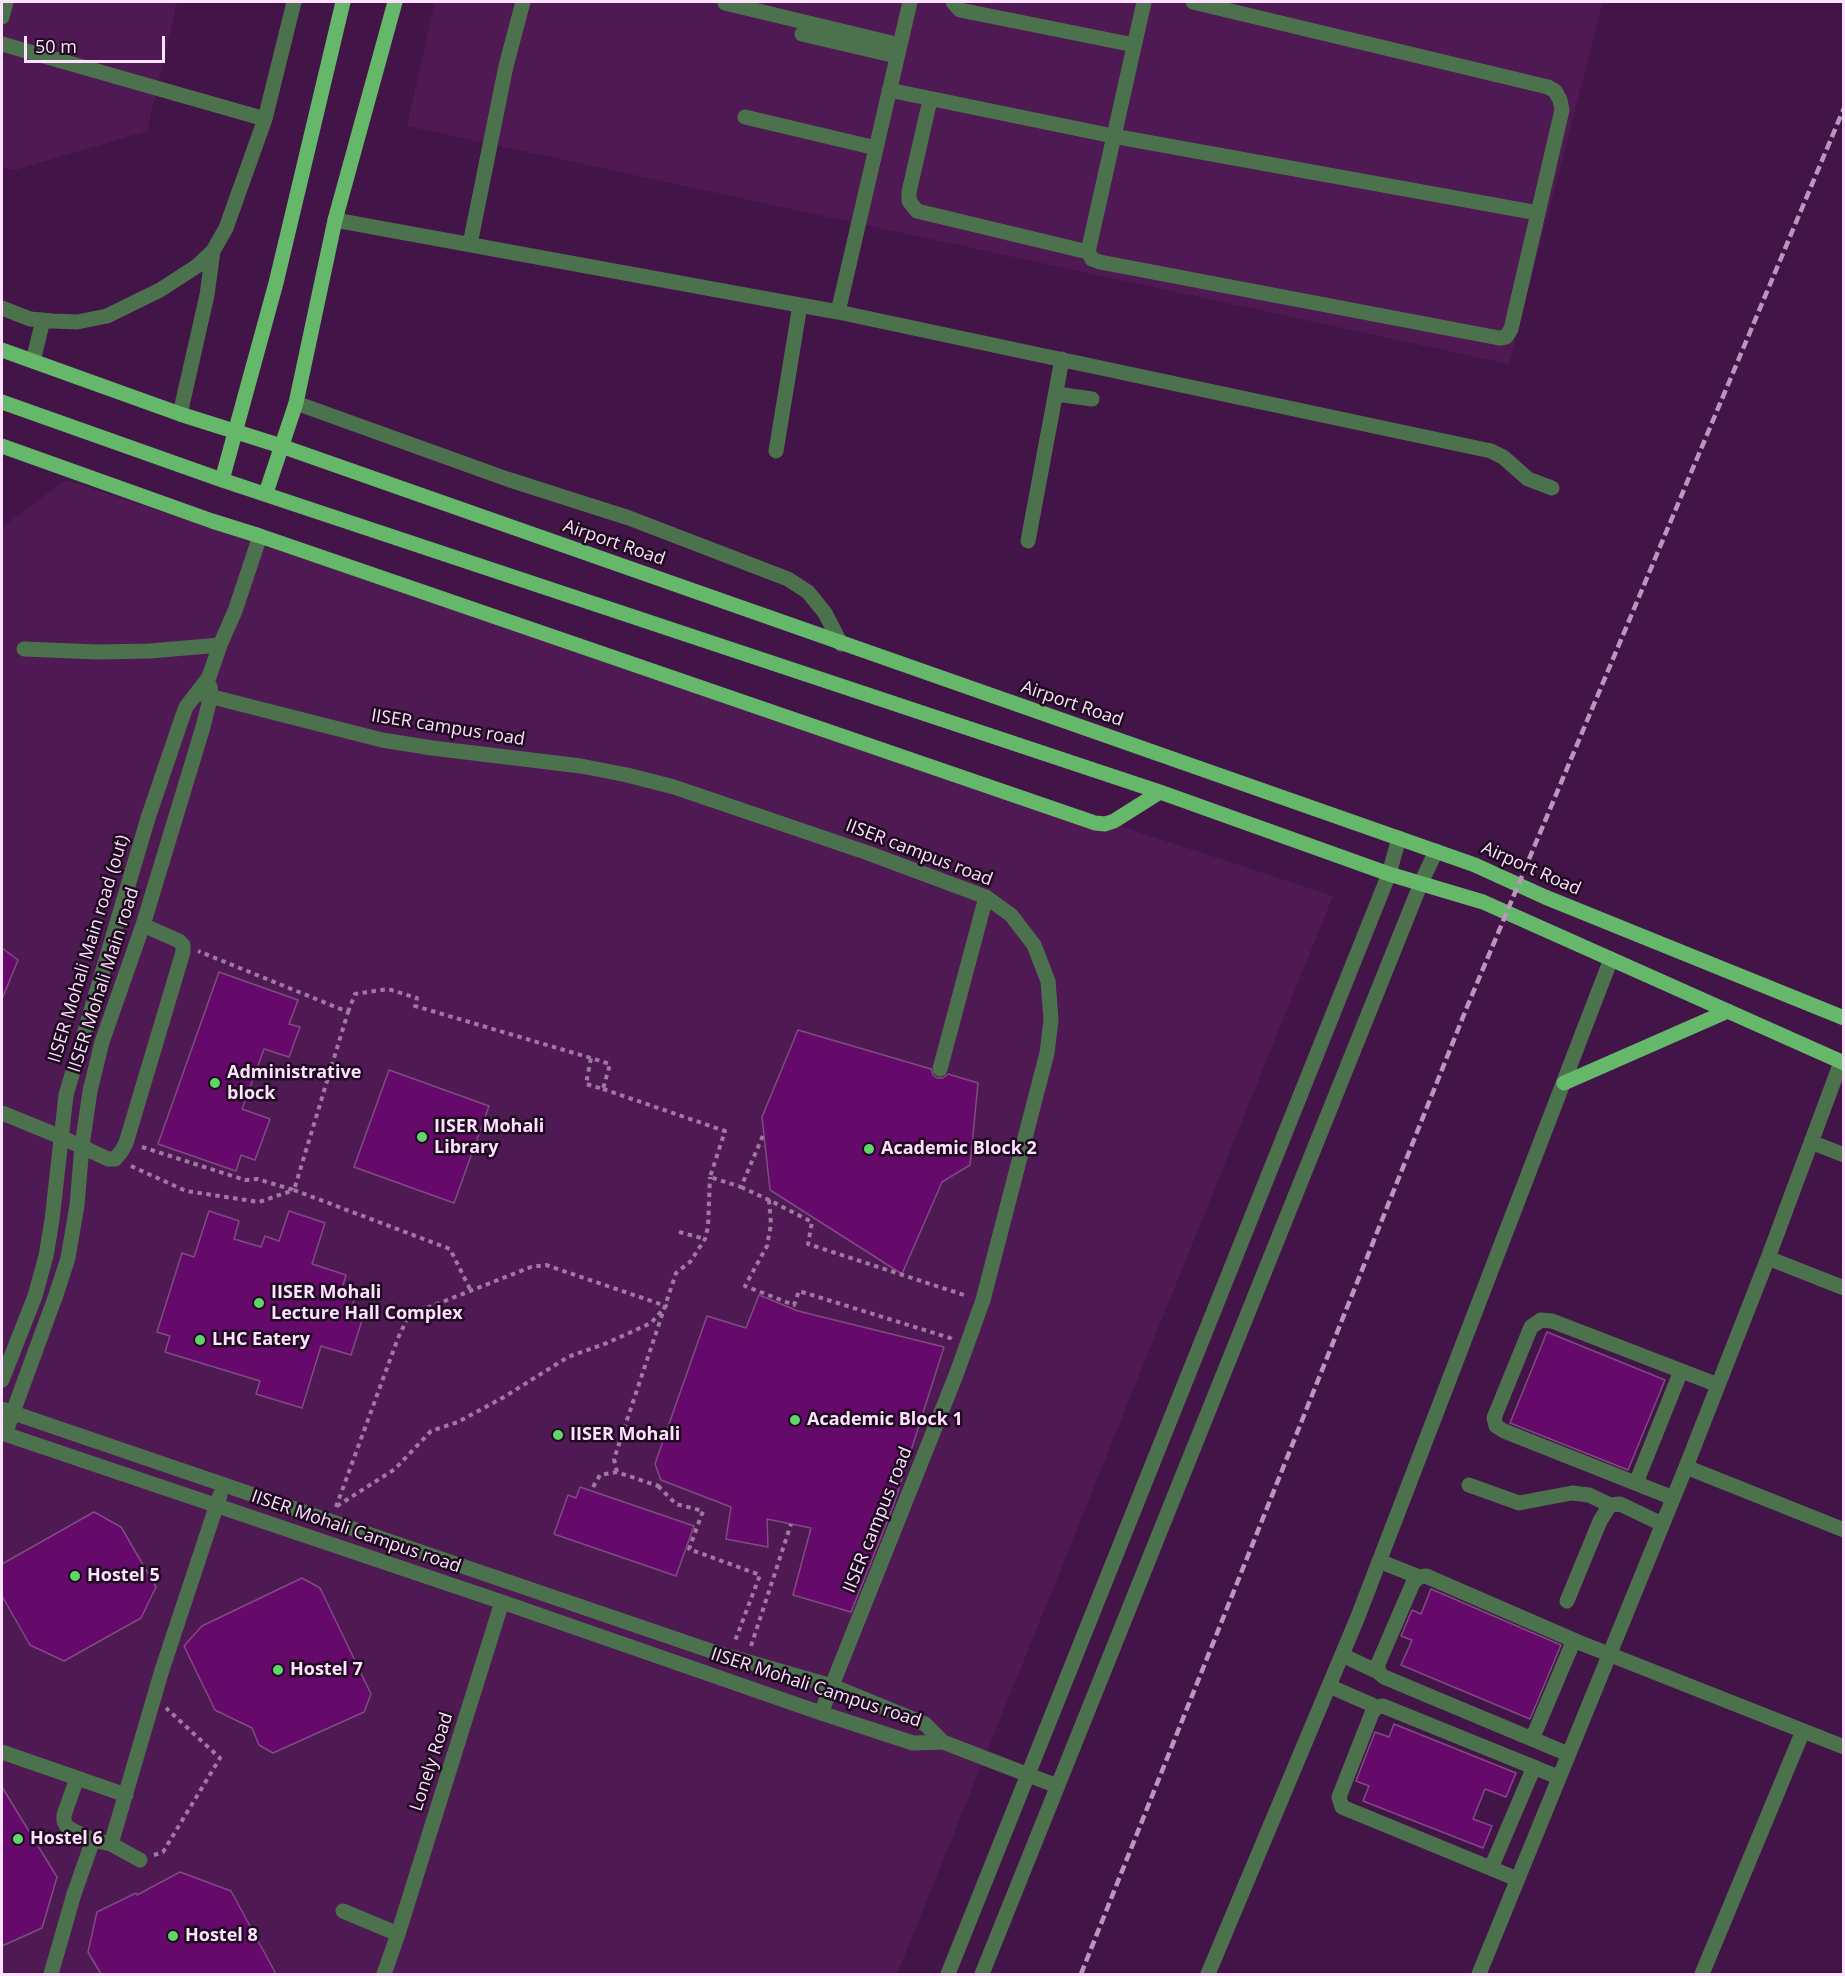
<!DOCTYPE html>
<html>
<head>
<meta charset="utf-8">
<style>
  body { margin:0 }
  #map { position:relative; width:1845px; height:1976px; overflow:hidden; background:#431447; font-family:"Open Sans",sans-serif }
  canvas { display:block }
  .frame { position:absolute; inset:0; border:3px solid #fee0ff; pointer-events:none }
  .scale { position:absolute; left:24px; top:36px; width:141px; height:27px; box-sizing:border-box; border:3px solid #fee0ff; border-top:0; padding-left:8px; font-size:18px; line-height:21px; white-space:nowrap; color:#fee0ff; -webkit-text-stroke:4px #1f0b20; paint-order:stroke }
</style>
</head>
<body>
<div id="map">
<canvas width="1845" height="1976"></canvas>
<div class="frame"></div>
<div class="scale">50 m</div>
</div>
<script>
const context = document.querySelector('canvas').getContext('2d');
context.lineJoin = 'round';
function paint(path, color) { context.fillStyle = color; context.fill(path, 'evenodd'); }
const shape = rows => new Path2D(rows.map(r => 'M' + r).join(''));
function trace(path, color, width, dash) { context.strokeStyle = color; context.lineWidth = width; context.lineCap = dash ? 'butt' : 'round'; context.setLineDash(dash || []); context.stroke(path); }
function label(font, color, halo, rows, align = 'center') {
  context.font = font + ' "Open Sans",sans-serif'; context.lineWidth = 5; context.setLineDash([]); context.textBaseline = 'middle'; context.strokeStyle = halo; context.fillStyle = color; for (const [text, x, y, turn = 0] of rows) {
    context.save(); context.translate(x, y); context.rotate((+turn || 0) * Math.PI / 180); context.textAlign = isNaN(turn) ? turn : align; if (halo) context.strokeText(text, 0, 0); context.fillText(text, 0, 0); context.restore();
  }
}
paint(shape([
  [2,2,177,2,147,131,15,170,2,167],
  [435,2,1603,2,1509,364,407,126],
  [66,480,1333,896,897,1974,2,1974,2,527]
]), '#4f1a53');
const building = shape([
  [2,948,18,960,2,999,2,948],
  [219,972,298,1000,289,1024,300,1027,289,1057,264,1049,242,1109,270,1119,255,1160,241,1155,236,1171,158,1144,219,972],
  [798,1030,931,1069,933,1075,937,1078,943,1078,948,1074,978,1083,970,1165,942,1182,902,1274,770,1190,762,1117,798,1030],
  [389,1070,489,1106,454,1203,354,1167,389,1070],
  [209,1211,239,1221,234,1239,261,1247,265,1236,279,1241,289,1211,325,1223,312,1264,346,1275,341,1292,355,1297,351,1310,364,1314,351,1355,321,1346,302,1408,256,1394,260,1381,165,1352,170,1336,157,1332,182,1253,194,1257,209,1211],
  [759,1295,798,1311,944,1347,893,1507,851,1612,793,1595,811,1528,767,1519,768,1547,726,1539,731,1507,661,1480,655,1464,707,1316,746,1328,759,1295],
  [1547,1332,1665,1380,1628,1470,1510,1423,1547,1332],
  [580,1487,694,1526,676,1576,554,1534,568,1495,576,1498,580,1487],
  [94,1512,121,1527,156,1587,141,1618,64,1661,30,1645,2,1596,2,1564,94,1512],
  [302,1578,320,1588,371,1694,364,1712,273,1753,259,1745,252,1728,215,1710,184,1646,202,1626,302,1578],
  [1431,1589,1561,1645,1530,1719,1401,1665,1412,1640,1401,1636,1412,1610,1421,1614,1431,1589],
  [1394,1724,1516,1773,1506,1797,1485,1789,1473,1819,1492,1826,1483,1848,1363,1801,1369,1786,1356,1781,1375,1732,1389,1737,1394,1724],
  [2,1787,57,1877,42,1928,2,1946,2,1787],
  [180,1872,231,1891,276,1974,101,1974,88,1952,97,1912,136,1893,137,1895,180,1872]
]);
paint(building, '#65096b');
trace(building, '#7e4c81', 1.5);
trace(shape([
  [348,1012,355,994,388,989,417,998,415,1006,591,1058,610,1064,603,1089,586,1084,591,1058],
  [603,1089,725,1131,710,1177,741,1187,764,1133],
  [142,1147,245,1180,257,1179,294,1190,348,1012,198,951],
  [131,1166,186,1191,259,1202,294,1190,450,1249,470,1289],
  [741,1187,769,1200,812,1222,808,1244,967,1296],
  [769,1200,771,1224,767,1246,745,1286,794,1305,799,1291,950,1338,951,1336],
  [679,1232,705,1239],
  [617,1472,614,1459,676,1273,690,1262,705,1239,708,1227,710,1177],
  [658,1486,676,1504,703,1511,689,1549,760,1575,735,1641],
  [593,1487,600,1475,617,1472,658,1486,661,1480],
  [336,1507,398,1338,409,1315,531,1267,546,1265,666,1306,651,1323,607,1343,568,1357,504,1397,458,1422,431,1431,395,1469,337,1506],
  [751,1646,791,1524],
  [154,1855,163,1852,220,1758,166,1708]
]), '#9f79a2', 4, [4.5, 4.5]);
trace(shape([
  [953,2,960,10,1134,45],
  [1144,2,1088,252,1092,259,1100,262,1499,338,1506,337,1511,329,1538,213],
  [725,3,900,45],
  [2,17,6,2],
  [802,34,896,56],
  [2,44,265,119],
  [889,90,1113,136,1538,213,1562,110,1560,100,1555,91,1548,87,1193,2],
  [930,100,909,192,909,201,917,211,1088,252],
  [745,117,876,148],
  [335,220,838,312,1491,451,1503,457,1528,479,1552,488],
  [470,244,506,66,523,2],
  [2,308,30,319,52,321,77,322,107,316,160,290,197,266,213,251,226,228,265,119,294,2],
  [838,312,910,2],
  [33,361,43,320],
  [1057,394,1092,399],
  [296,403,507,479,629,518,788,579,808,592,825,613,841,644],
  [180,414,207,295,213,251],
  [776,451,800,305],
  [1028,541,1062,359],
  [24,649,98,652,150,651,220,645],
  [197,693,382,740,432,748,581,766,627,775,674,787,868,853,986,897,1011,915,1034,945,1048,981,1051,1020,1047,1053,983,1300,956,1375,821,1713],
  [940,1069,986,897],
  [2,1113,61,1137,108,1159,115,1159,121,1152,126,1143,183,952,183,945,179,941,143,925],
  [1811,1142,1844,1155],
  [1768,1258,1844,1288],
  [2,1380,35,1296,46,1256,52,1220,66,1095,148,818,182,718,186,707,209,677,220,645,235,611,260,536],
  [2,1409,717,1653,832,1686,925,1724,943,1742],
  [2,1433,502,1602,821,1713,913,1743,943,1742,1057,1786],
  [5,1434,56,1295,68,1258,77,1205,82,1146,90,1091,102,1042,143,925,203,727,211,695,210,686],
  [1686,1467,1844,1530],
  [1636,1483,1681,1371],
  [1469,1485,1519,1503,1572,1493,1589,1495,1610,1505],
  [1673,1498,1504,1431,1496,1426,1494,1418,1531,1327,1541,1320,1552,1321,1718,1385],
  [1379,1561,1419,1577],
  [1567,1601,1600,1521,1610,1505,1620,1504,1662,1524],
  [1342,1655,1378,1672],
  [1329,1686,1377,1707],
  [1532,1739,1574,1640],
  [2,1752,126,1795],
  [1568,1754,1384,1677,1378,1672,1378,1664,1413,1583,1419,1577,1426,1576,1578,1642,1844,1747],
  [77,1778,64,1815,64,1821,67,1827,74,1831,93,1840,111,1844,162,1670,220,1495],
  [111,1844,140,1860],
  [1491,1868,1534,1767],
  [1517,1879,1342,1807,1339,1797,1372,1713,1377,1707,1383,1706,1558,1777],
  [343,1911,398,1934],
  [51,1974,74,1894,93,1840],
  [384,1974,398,1934,502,1602],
  [948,1974,1389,874,1399,838],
  [982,1974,1421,883,1436,851],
  [1208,1974,1357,1619,1611,959],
  [1479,1974,1686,1467,1768,1258,1841,1062],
  [1702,1974,1803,1731]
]), '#4c724d', 15);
trace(shape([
  [2,350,180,414,281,446,1475,865,1545,897,1844,1018],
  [2,402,222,480,1160,792,1389,874,1483,902,1844,1063],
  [2,446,212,521,260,536,1095,823,1105,824,1114,821,1160,792],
  [222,480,276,283,343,2],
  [266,493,296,403,335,220,395,2],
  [1564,1083,1728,1011]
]), '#65b86a', 15);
trace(shape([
  [1081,1974,1467,1007,1844,108]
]), '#ba95bc', 4.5, [9, 4.5]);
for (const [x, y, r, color] of [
  [215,1083,6,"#60d56a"],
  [422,1137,6,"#60d56a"],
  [869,1149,6,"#60d56a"],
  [259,1303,6,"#60d56a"],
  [200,1340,6,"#60d56a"],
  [795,1420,6,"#60d56a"],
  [558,1435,6,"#60d56a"],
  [75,1576,6,"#60d56a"],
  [278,1670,6,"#60d56a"],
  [18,1839,6,"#60d56a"],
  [173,1936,6,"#60d56a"]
]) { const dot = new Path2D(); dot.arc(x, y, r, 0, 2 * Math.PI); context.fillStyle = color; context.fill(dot); trace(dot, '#1f0b20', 2); }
label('18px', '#fee0ff', '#1f0b20', [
  ["Airport Road",614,543,19],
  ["Airport Road",1072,704,19],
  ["IISER campus road",448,728,9],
  ["IISER campus road",919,853,21],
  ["Airport Road",1531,869,24],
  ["IISER Mohali Main road (out)",89,949,-73],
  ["IISER Mohali Main road",104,980,-72],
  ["IISER campus road",878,1520,-68],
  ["IISER Mohali Campus road",356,1532,19],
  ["IISER Mohali Campus road",816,1688,18],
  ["Lonely Road",432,1762,-72]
]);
label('bold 18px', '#fee0ff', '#1f0b20', [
  ["Administrative",227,1073],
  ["block",227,1094],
  ["IISER Mohali",434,1127],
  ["Library",434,1148],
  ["Academic Block 2",881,1149],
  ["IISER Mohali",271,1293],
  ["Lecture Hall Complex",271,1314],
  ["LHC Eatery",212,1340],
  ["Academic Block 1",807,1420],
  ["IISER Mohali",570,1435],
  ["Hostel 5",87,1576],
  ["Hostel 7",290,1670],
  ["Hostel 6",30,1839],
  ["Hostel 8",185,1936]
], 'left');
</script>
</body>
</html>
